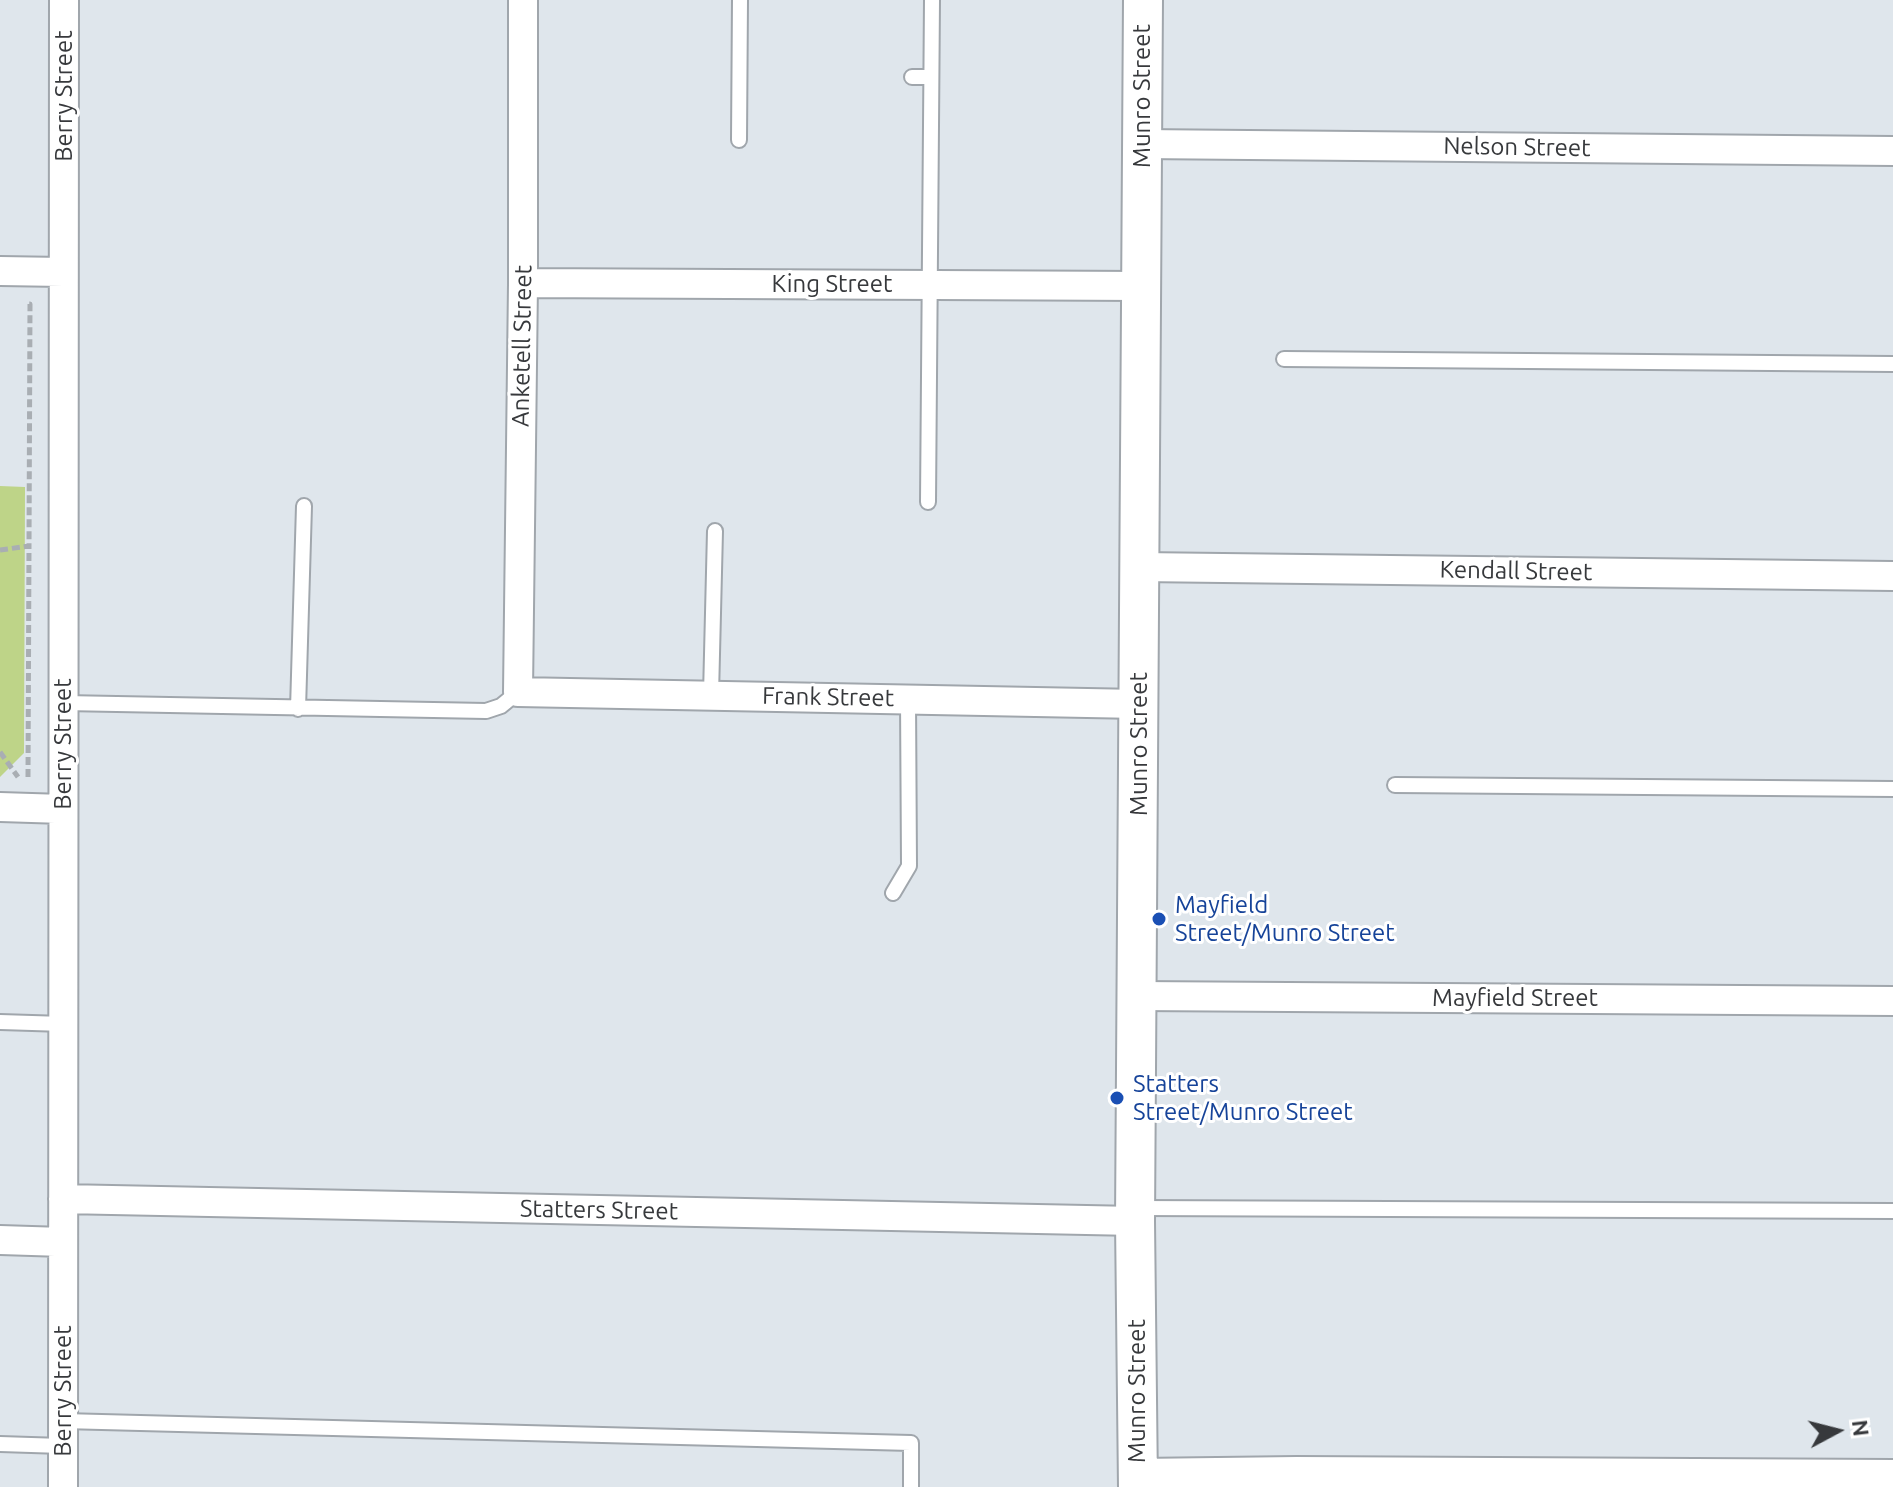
<!DOCTYPE html>
<html>
<head>
<meta charset="utf-8">
<style>
  body { margin:0 }
  #map { position:relative; width:1893px; height:1487px; overflow:hidden; background:#dfe6ec; font-family:Ubuntu,sans-serif }
  canvas { display:block }
  .north { position:absolute; left:1797px; top:1391px; width:80px; height:80px; -webkit-text-stroke:6px #fff; paint-order:stroke; rotate:83deg; font-size:22px; font-weight:700; line-height:32px; text-align:center; color:#37393c }
  .north::after { content:''; display:block; margin:auto; width:28px; height:36px; background:#37393c; clip-path:polygon(50% 0,100% 100%,50% 72%,0 100%) }
</style>
</head>
<body>
<div id="map">
<canvas width="1893" height="1487"></canvas>
<div class="north">N</div>
</div>
<script>
const context = document.querySelector('canvas').getContext('2d');
context.lineJoin = 'round';
function paint(path, color) { context.fillStyle = color; context.fill(path, 'evenodd'); }
const shape = rows => new Path2D(rows.map(r => 'M' + r).join(''));
function trace(path, color, width, dash) { context.strokeStyle = color; context.lineWidth = width; context.lineCap = dash ? 'butt' : 'round'; context.setLineDash(dash || []); context.stroke(path); }
function label(font, color, halo, rows, align = 'center') {
  context.font = font + ' Ubuntu,sans-serif'; context.lineWidth = 6; context.setLineDash([]); context.textBaseline = 'middle'; context.strokeStyle = halo; context.fillStyle = color; for (const [text, x, y, turn = 0] of rows) {
    context.save(); context.translate(x, y); context.rotate((+turn || 0) * Math.PI / 180); context.textAlign = isNaN(turn) ? turn : align; if (halo) context.strokeText(text, 0, 0); context.fillText(text, 0, 0); context.restore();
  }
}
paint(shape([
  [0,486,25,487,24,753,0,777]
]), '#bed488');
const lane = shape([
  [912,77,931,77],
  [739,140,740,0],
  [1284,359,1893,364],
  [928,502,932,0],
  [711,695,715,531],
  [64,703,486,711,501,706,518,692],
  [298,709,304,506],
  [1395,785,1893,789],
  [893,893,909,866,908,699],
  [0,1022,64,1024],
  [1137,1208,1893,1211],
  [63,1421,911,1443,911,1487],
  [0,1444,62,1446]
]);
const street = shape([
  [523,0,523,283,518,692,1139,704],
  [1141,144,1893,151],
  [0,271,63,272],
  [523,283,1141,286],
  [1139,567,1893,576],
  [0,807,63,809],
  [1137,996,1893,1001],
  [63,1199,1135,1221],
  [0,1240,63,1242],
  [63,1487,64,0]
]);
const secondary = shape([
  [1138,1478,1297,1476,1893,1479],
  [1138,1487,1135,1221,1143,0]
]);
trace(lane, '#a0a6ac', 18);
trace(street, '#a0a6ac', 32);
trace(secondary, '#a0a6ac', 42);
trace(shape([
  [0,550,29,546,30,304,26,304],
  [0,752,18,777],
  [28,777,29,546]
]), '#a9aeb3', 5, [8, 4]);
trace(lane, '#fff', 14);
trace(street, '#fff', 28);
trace(secondary, '#fff', 38);
for (const [x, y, r, color] of [
  [1159,919,8,"#1a4fb4"],
  [1117,1098,8,"#1a4fb4"]
]) { const dot = new Path2D(); dot.arc(x, y, r, 0, 2 * Math.PI); context.fillStyle = color; context.fill(dot); trace(dot, '#fff', 3); }
label('24px', '#37393c', '#fff', [
  ["Berry Street",64,96,-90],
  ["Munro Street",1142,96,-90],
  ["Nelson Street",1517,147,1],
  ["King Street",832,284],
  ["Anketell Street",522,346,-89],
  ["Kendall Street",1516,571,1],
  ["Frank Street",828,697,1],
  ["Berry Street",63,744,-90],
  ["Munro Street",1139,744,-90],
  ["Mayfield Street",1515,998],
  ["Statters Street",599,1210,1],
  ["Berry Street",63,1391,-90],
  ["Munro Street",1137,1391,-90]
]);
label('24px', '#164399', '#fff', [
  ["Mayfield",1175,905],
  ["Street/Munro Street",1175,933],
  ["Statters",1133,1084],
  ["Street/Munro Street",1133,1112]
], 'left');
</script>
</body>
</html>
